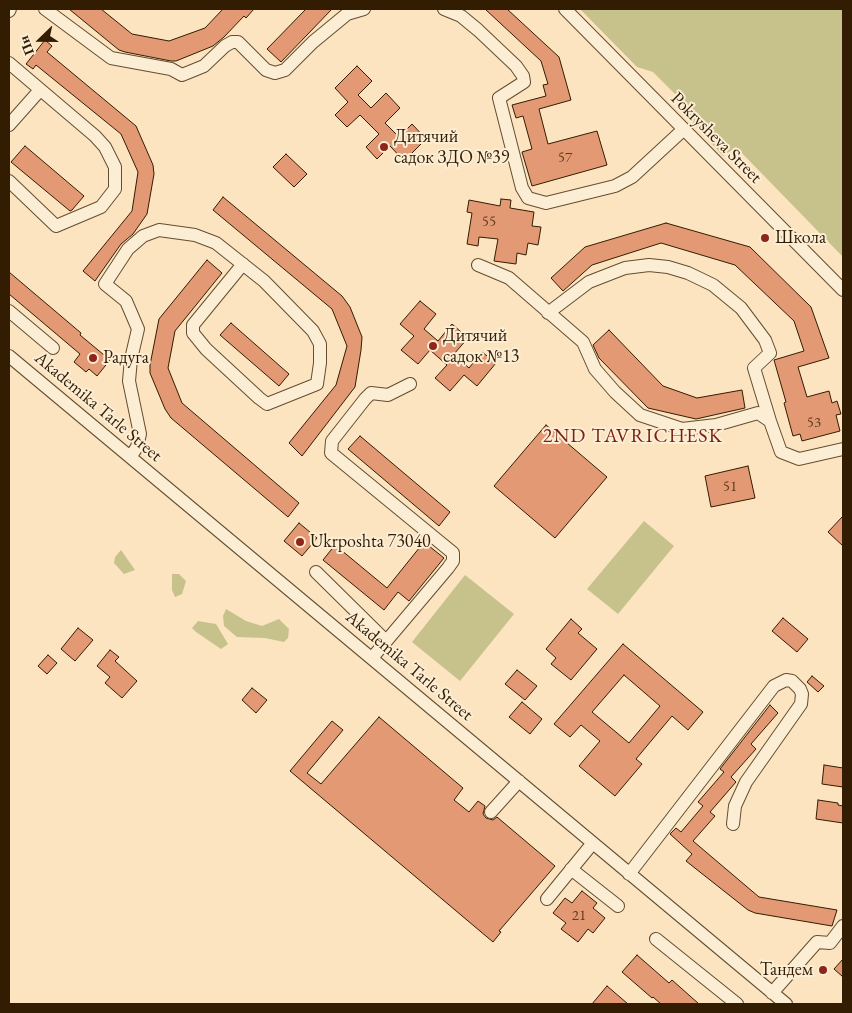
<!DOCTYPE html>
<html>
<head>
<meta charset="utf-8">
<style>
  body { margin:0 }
  #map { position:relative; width:852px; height:1013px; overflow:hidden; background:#fbe4bf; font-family:"EB Garamond",serif }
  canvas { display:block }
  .frame { position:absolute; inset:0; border:10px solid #321c02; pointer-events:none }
  .north { position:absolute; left:15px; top:15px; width:50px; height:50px; -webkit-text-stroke:4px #fcedd5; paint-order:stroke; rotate:248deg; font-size:14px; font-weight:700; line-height:20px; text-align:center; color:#321c02 }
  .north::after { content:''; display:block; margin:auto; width:18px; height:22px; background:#321c02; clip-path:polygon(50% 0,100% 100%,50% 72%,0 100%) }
</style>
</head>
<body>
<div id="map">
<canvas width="852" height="1013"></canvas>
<div class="frame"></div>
<div class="north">Пн</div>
</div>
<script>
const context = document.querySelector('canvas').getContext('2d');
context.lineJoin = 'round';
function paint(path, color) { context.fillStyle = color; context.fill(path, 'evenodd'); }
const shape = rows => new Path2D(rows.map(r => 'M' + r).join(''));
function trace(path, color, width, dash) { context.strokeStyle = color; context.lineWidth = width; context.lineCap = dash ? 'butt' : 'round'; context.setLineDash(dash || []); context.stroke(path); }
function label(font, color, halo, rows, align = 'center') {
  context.font = font + ' "EB Garamond",serif'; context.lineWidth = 4; context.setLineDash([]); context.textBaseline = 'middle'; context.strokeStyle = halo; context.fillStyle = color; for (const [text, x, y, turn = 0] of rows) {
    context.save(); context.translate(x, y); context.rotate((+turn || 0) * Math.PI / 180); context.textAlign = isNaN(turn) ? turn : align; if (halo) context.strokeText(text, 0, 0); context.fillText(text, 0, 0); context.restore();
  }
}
paint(shape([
  [580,9,843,9,843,257,736,147,723,156,693,123,684,103,653,72,637,67],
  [644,521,674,546,618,614,587,589],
  [121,550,135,570,124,574,114,563,115,557],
  [172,574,179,574,186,581,182,594,175,597,172,590],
  [465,575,514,614,460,681,412,642],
  [226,609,246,621,262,626,279,619,289,629,288,638,284,642,265,638,237,637,224,626,223,616],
  [198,621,216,624,228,644,221,649,196,632,192,628]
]), '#c7c28c');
const building = shape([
  [69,9,101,9,132,34,169,41,205,28,223,9,254,9,246,18,244,16,224,37,213,46,176,61,171,61,125,52,119,50,69,9],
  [306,9,332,9,281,62,267,49,306,9],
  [485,9,507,9,559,57,571,100,539,109,548,144,597,131,607,165,532,186,522,152,532,149,523,116,516,118,512,105,546,96,543,85,548,84,541,61,485,9],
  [45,40,52,46,47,52,136,126,153,165,154,174,147,214,133,234,121,244,95,281,83,271,132,211,138,172,121,134,36,65,33,69,26,64,45,40],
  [357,66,372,81,358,95,371,108,386,93,400,108,385,123,399,137,412,124,426,139,404,161,390,146,377,159,366,147,379,134,360,115,347,127,335,115,348,102,335,88,357,66],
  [25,146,84,196,72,210,70,211,11,162,25,146],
  [286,154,307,174,294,187,273,167,286,154],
  [223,197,342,296,350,307,362,337,361,350,355,387,302,456,289,443,336,385,347,346,332,309,213,210,223,197],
  [501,199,511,200,510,208,534,212,532,226,541,227,538,245,528,243,526,255,517,253,516,264,494,261,498,239,479,237,478,246,467,244,472,213,467,212,469,200,500,206,501,199],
  [666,223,750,247,811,307,829,358,798,367,807,397,829,391,832,403,837,401,841,414,836,415,840,431,802,441,800,434,793,436,784,403,786,402,774,360,804,351,794,321,735,265,661,243,592,265,563,291,551,278,585,247,666,223],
  [207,260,222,273,175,331,168,368,182,403,299,503,288,517,171,418,165,409,150,373,150,365,159,319,207,260],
  [9,272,81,333,80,335,110,360,97,376,89,369,86,372,74,362,80,354,9,294,9,272],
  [420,301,436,314,424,329,438,341,452,324,468,338,454,354,469,368,482,352,496,363,477,386,464,375,450,391,435,378,447,365,430,350,418,364,401,350,414,336,400,324,420,301],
  [231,323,289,374,279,386,220,335,231,323],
  [609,330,663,386,697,398,742,390,745,408,696,419,648,408,599,358,593,345,609,330],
  [546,425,607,477,555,538,494,486,546,425],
  [360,436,450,512,439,526,348,449,360,436],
  [748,466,755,498,711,507,705,476,748,466],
  [843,516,843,546,828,532,843,516],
  [299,523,317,538,302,556,284,541,299,523],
  [424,542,444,558,409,601,398,592,384,610,323,560,335,545,387,588,424,542],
  [783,618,808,639,797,652,772,631,783,618],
  [571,619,582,629,578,633,597,649,571,680,551,664,556,658,546,649,571,619],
  [78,628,93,640,75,661,61,649,78,628],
  [623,644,703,712,688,730,672,716,636,759,642,764,615,796,579,766,600,741,581,725,570,737,554,724,623,644],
  [624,675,660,706,629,743,592,712,624,675],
  [110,650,119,657,115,661,137,681,122,698,105,683,110,677,97,666,110,650],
  [48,655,57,663,47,674,38,666,48,655],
  [517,670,537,686,525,700,505,684,517,670],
  [812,676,824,686,818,692,807,682,812,676],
  [252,688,267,700,256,713,242,700,252,688],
  [522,702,542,719,530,734,509,717,522,702],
  [770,705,778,713,751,744,756,749,731,777,736,782,710,812,715,816,693,841,759,897,837,910,832,926,755,913,748,910,686,861,692,854,670,834,676,828,681,832,703,806,698,802,724,772,720,769,770,705],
  [379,717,463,788,454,800,469,812,478,801,485,806,483,814,486,818,493,820,497,817,555,866,499,931,501,932,493,942,290,771,332,721,343,730,307,773,321,784,379,717],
  [824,765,843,768,843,787,822,784,824,765],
  [818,800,838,803,838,805,843,806,843,823,816,819,818,800],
  [582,891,597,903,593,908,605,918,593,933,588,929,578,942,561,929,566,923,553,913,565,898,572,903,582,891],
  [637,955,669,983,672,980,699,1004,661,1004,653,997,652,998,622,972,637,955],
  [843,959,843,977,834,969,843,959],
  [607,986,628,1004,592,1004,607,986]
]);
paint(building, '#e39973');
trace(building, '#321c02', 1);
const minor = shape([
  [45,9,111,58,171,69,182,75,204,66,225,46,232,42,238,42,266,70,275,73,285,70,313,42,347,14,364,9],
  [444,9,461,16,478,30,516,66,523,76,524,82,499,98,522,188,528,198,546,203,615,186,632,177,684,129],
  [565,9,843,290],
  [9,11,10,9],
  [9,63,95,136,105,147,115,167,115,189,101,207,56,226,9,181],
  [9,125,40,90],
  [478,265,509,278,583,342,595,369,615,392,640,415,682,429,716,425,758,413,770,421,781,452,799,459,843,449],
  [9,311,53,348],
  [548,313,589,282,625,268,649,265,668,267,688,273,713,285,741,308,765,340,770,353,754,368,770,421],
  [9,356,786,1004],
  [131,456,137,447,140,434,129,381,131,359,138,329,126,301,105,284,128,249,143,236,159,230,195,235,216,243,264,281,313,331,320,344,320,363,317,384,267,404,259,398,206,349,193,333,193,325,243,264],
  [316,572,386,641],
  [372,658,448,568,453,561,453,553,331,453,332,441,365,399,371,393,388,395,410,384],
  [491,812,519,781],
  [571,869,618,906],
  [629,874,774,686,786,680,792,681,800,689,802,694,801,704,746,782,735,806,733,824],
  [547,899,592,844],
  [656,939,737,1004],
  [772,993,817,942,830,943,843,926]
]);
trace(minor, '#644e31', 14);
trace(minor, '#fcedd5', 12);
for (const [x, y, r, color] of [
  [384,147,5,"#8f2418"],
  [765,238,5,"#8f2418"],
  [433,346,5,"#8f2418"],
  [93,358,5,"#8f2418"],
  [300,542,5,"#8f2418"],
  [823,970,5,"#8f2418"]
]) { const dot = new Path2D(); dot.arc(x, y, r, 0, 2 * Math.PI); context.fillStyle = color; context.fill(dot); trace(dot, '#fcedd5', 2); }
label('15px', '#5e3b1e', null, [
  ["57",565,158],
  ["55",489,222],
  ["53",814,423],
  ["51",730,487],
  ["21",579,916]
]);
label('18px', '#321c02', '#fcedd5', [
  ["Дитячий",394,137],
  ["садок ЗДО №39",394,158],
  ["Школа",775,238],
  ["Дитячий",443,336],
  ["садок №13",443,357],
  ["Радуга",103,358],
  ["Ukrposhta 73040",310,542],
  ["Тандем",813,970,"right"]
], 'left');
label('18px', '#321c02', '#fcedd5', [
  ["Pokrysheva Street",716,138,45],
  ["Akademika Tarle Street",98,407,40],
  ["Akademika Tarle Street",409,666,40]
]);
context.letterSpacing = '1px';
label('20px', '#7a1f14', '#fcedd5', [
  ["2ND TAVRICHESK",633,437]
]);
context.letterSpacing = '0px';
</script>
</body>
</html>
